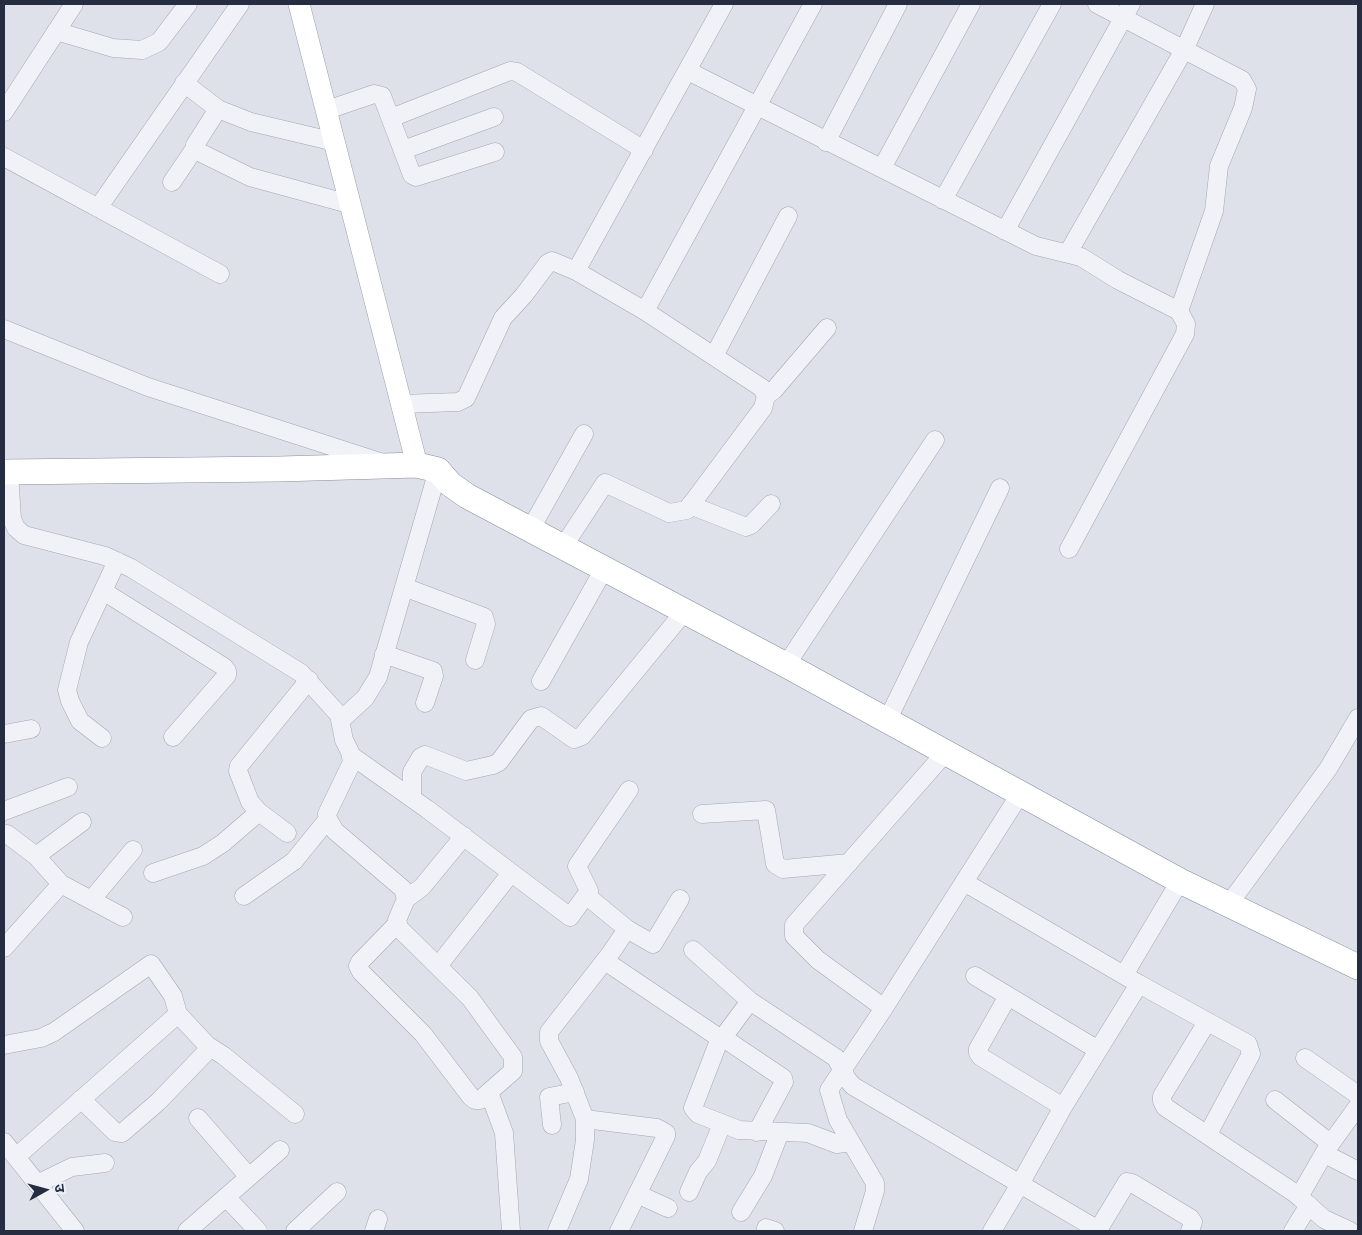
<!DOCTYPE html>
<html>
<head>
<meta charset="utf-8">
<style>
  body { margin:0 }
  #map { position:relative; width:1362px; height:1235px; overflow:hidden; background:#dee1e9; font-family:"DejaVu Sans","Noto Sans Devanagari",sans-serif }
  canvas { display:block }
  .frame { position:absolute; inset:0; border:5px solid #262d40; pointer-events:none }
  .north { position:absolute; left:20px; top:1165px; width:50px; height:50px; -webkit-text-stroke:4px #edf0f6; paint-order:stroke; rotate:83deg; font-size:14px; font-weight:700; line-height:20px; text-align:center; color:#262d40 }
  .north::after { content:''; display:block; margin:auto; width:18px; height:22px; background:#262d40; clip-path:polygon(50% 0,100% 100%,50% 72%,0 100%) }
</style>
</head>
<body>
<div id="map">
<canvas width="1362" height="1235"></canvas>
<div class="frame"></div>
<div class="north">उ</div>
</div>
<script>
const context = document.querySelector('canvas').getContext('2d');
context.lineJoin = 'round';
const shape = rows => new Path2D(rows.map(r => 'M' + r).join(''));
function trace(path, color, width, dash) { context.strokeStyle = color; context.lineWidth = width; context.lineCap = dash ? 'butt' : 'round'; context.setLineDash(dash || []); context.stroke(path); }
const minor = shape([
  [1097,4,1242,80,1247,89,1243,108,1219,166,1214,211,1179,311],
  [56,31,113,48,142,50,159,42,188,4],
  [688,71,1036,246,1081,257,1118,280,1179,311,1186,324,1185,334,1069,549],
  [184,83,218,109,195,145,197,151,250,177,349,204],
  [218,109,251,122,335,142],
  [327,110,374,94,382,96,412,175,416,177,495,152],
  [4,112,74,4],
  [391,118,510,71,517,72,644,150],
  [826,142,898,4],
  [403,150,494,117],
  [4,157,220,274],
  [882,168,971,4],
  [172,182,195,148],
  [943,200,1052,4],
  [98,208,240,4],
  [1005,231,1131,4],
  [1068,253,1185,48,1205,4],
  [576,271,724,4],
  [645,311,813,4],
  [4,329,148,387,380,462],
  [714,356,788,216],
  [766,396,774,390,827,328],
  [402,404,458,402,466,398,503,318,524,295,548,263,552,261,576,271,645,311,762,388,766,396,763,408,687,510,669,513,605,483,563,547],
  [9,472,12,519,16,528,24,535,105,556,131,568,301,673,339,715,344,740,350,752,352,762,327,814,328,819,335,831,403,889,406,899,397,920,399,928,470,998,513,1057,513,1071,480,1100,475,1100,471,1097,423,1034,361,972,358,966,360,962,397,924],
  [690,505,746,527,751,525,771,504],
  [530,530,584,434],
  [404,587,484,617,486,624,475,660],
  [103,591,224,667,227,671,227,675,173,737],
  [384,654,433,671,434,676,425,703],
  [786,665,935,440],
  [541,681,604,569],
  [341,720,365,698,378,677,438,470],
  [887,721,1000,488],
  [4,734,31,729],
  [102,738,80,721,70,701,67,690,79,642,117,561],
  [352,756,427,809,570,917,589,891,577,866,629,790],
  [412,798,412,772,421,757,425,755,466,771,493,765,499,762,531,719,541,716,574,739,582,736,684,612],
  [4,811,68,787],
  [702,814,766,810,775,864,783,869,849,863],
  [287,833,259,812,250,802,238,771,239,766,309,680],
  [7,834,36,856,61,884],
  [36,856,82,822],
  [153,873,203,856,223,843,259,812],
  [964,882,1139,984,1248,1044,1251,1054,1208,1134],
  [244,896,294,861,328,819],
  [587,896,627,929,653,944,680,899],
  [92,899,133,850],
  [406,899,422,887,464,836],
  [1229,904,1328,769,1358,718],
  [4,948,61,884,123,917],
  [693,950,750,1001,836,1058,847,1079,853,1086,1020,1184,1063,1107,1139,984],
  [605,961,718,1037,724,1036,750,1001],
  [438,966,511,873],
  [1124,975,1180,881],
  [975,976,1098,1050],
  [1008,996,978,1049,978,1053,981,1057,1063,1107],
  [884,1008,818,960,794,936,794,925,946,752],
  [1207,1022,1162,1096,1162,1101,1165,1107,1296,1194,1324,1219,1350,1231],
  [722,1037,783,1078,784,1082,757,1132],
  [720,1038,693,1108,698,1114,739,1130,808,1133,837,1144,851,1142],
  [4,1045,41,1038,54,1032,151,964,173,996,178,1014,207,1045,224,1056,295,1114],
  [1305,1058,1358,1095],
  [489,1092,504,1133,511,1231],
  [81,1099,115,1132,122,1133,158,1102,210,1048],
  [1275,1100,1330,1143,1299,1197],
  [198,1118,249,1177],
  [585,1119,657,1128,666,1133,666,1136,619,1231],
  [552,1125,549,1097,575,1092],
  [4,1142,75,1231],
  [1329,1146,1358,1106],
  [1325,1154,1358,1171],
  [16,1157,178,1014],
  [37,1184,72,1167,105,1163],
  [689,1192,698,1172,707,1161,722,1124],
  [637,1194,668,1208],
  [226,1197,258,1231],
  [741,1212,763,1176,780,1132],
  [766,1228,775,1231],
  [1098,1230,1127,1182,1132,1183,1190,1218,1193,1222,1190,1231],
  [187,1231,280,1150],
  [295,1231,337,1192],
  [374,1231,378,1219],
  [557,1231,579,1179,585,1140,585,1119,569,1078,549,1041,549,1032,610,954,627,929],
  [863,1231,875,1191,875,1183,838,1120,829,1090,884,1008,1020,794],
  [992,1231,1020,1184,1100,1231],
  [1293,1231,1309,1205]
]);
const major = shape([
  [299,4,417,465]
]);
const highway = shape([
  [4,472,280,469,417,465,438,470,450,484,467,496,786,665,1180,881,1358,967]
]);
trace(minor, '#a3a7b3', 19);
trace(major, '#9da4b5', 22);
trace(highway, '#848da0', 26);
trace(minor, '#f1f2f7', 18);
trace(major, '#fff', 21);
trace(highway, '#fff', 25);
</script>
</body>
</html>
